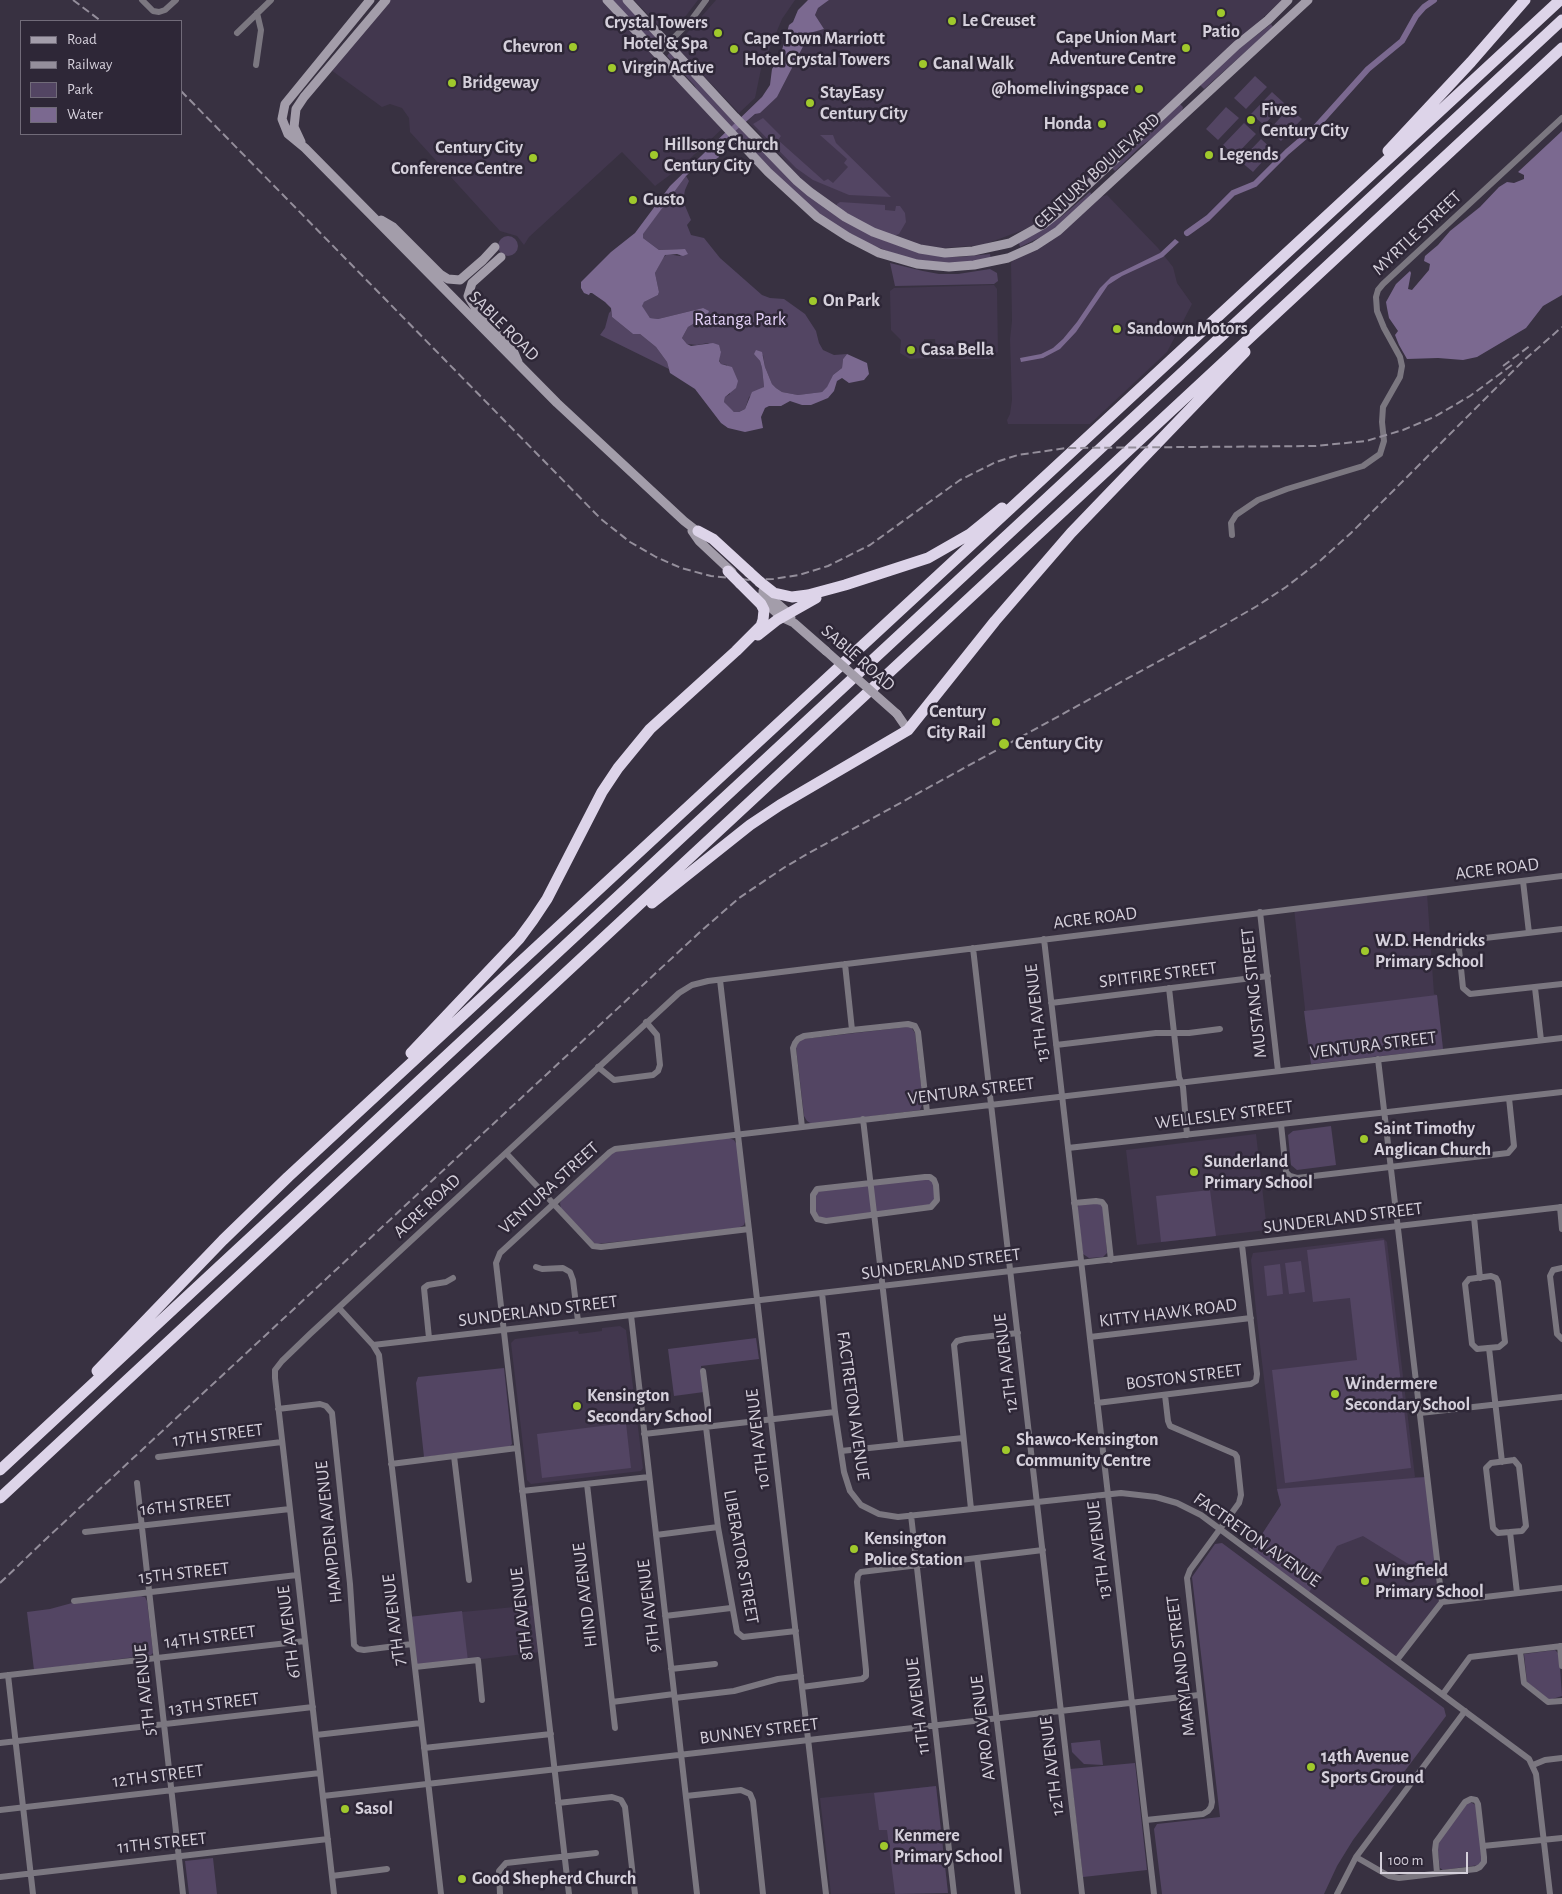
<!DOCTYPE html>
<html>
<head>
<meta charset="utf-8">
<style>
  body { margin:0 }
  #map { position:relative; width:1562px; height:1894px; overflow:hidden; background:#383141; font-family:"Alegreya Sans",sans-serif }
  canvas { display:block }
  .legend { position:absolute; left:20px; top:20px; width:162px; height:115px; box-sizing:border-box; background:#2e2737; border:1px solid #716b79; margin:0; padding:6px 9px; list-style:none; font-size:15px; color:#d5d0db }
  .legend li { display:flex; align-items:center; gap:10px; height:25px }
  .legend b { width:25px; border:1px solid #716b79 }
  .scale { position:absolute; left:1380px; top:1852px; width:88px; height:22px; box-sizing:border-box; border:2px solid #d5d0db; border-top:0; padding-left:6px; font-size:15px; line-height:18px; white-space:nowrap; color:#d5d0db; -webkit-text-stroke:4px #2e2737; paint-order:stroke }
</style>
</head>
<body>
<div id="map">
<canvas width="1562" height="1894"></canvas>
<ul class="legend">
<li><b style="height:6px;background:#a39daa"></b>Road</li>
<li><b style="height:6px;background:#948e9b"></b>Railway</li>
<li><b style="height:14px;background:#534563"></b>Park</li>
<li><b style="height:14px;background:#7b6990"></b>Water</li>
</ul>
<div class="scale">100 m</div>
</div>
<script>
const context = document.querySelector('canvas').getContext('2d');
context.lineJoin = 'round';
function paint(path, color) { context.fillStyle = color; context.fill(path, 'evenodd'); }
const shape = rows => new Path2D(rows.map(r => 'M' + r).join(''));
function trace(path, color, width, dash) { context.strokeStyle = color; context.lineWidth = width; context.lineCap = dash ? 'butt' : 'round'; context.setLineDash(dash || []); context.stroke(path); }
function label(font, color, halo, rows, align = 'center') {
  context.font = font + ' "Alegreya Sans",sans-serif'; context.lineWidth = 5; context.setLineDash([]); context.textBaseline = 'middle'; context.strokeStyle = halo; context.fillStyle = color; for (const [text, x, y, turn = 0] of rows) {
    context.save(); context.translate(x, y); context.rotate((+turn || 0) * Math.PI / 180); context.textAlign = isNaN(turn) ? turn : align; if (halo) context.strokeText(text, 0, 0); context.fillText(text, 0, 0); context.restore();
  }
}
paint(shape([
  [390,0,604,0,722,129,682,166,655,186,622,152,529,237,524,245,517,236,500,231,410,132,409,118,402,108,390,104,382,107,331,70],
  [634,0,698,0,675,30,662,29],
  [716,0,795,0,782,19,761,69,755,98,739,113,680,51,680,41],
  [829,0,1282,0,1056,210,1039,224,983,245,930,249,908,242,831,205,795,174,782,157,747,121,777,97,810,33,824,29,815,15,818,8],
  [1107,195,1158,248,1173,267,1177,283,1192,304,1167,352,1090,424,1008,424,1007,420,1010,414,1012,400,1010,339,1012,321,1011,263,1014,258,1100,197],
  [994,285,997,289,998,352,989,359,942,359,936,354,935,339,924,339,924,358,910,359,900,353,901,340,891,330,890,291,894,288],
  [1427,893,1434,994,1437,995,1443,1049,1311,1064,1294,908],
  [1256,1134,1267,1230,1137,1245,1126,1150],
  [1383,1238,1387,1242,1415,1477,1427,1477,1442,1602,1397,1660,1251,1551,1281,1505,1277,1489,1256,1311,1251,1260,1253,1253],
  [620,1326,626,1330,643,1468,641,1471,531,1484,527,1480,511,1343,515,1339,578,1331,579,1334,602,1331,602,1328],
  [536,1605,541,1652,415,1667,409,1617],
  [936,1786,948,1893,831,1894,820,1798]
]), '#42374e');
paint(shape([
  [611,0,623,0,661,43,651,42],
  [1271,24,1273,27,1204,89,1200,85,1240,48],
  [670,52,794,183,886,241,925,254,959,257,990,254,991,259,974,263,946,263,918,260,900,256,867,243,832,223,802,201,700,95,694,85,667,56],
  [1255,76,1267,87,1246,109,1234,98],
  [1272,92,1284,103,1264,125,1251,114],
  [1180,104,1183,107,1182,111,1164,130,1141,146,1115,171,1112,168],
  [1226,107,1239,118,1218,140,1206,129],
  [1289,108,1302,119,1281,141,1269,130],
  [763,118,781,136,778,140,824,181,828,179,833,183,848,167,844,163,847,159,820,135,833,135,836,143,891,197,849,195,813,180,796,168,753,124],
  [1244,123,1256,134,1235,156,1223,145],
  [1261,139,1273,150,1253,172,1240,161],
  [686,176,689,181,685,190,683,201,691,220,687,225,691,235,704,238,720,258,762,295,770,298,784,299,805,314,816,331,819,343,823,350,834,355,847,354,843,359,842,368,833,375,827,388,822,392,798,395,782,392,776,388,772,384,765,367,763,355,757,357,760,361,762,368,764,387,749,397,745,409,739,412,734,412,728,408,724,402,725,397,730,394,727,365,721,364,719,360,721,350,708,343,697,345,687,344,682,338,688,327,702,319,703,308,658,319,650,318,641,306,644,302,658,295,659,292,655,273,663,258,667,254,680,256,685,249,659,250,643,238,643,233],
  [1090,192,1092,195,1063,222,1045,235,1020,247,1019,243,1061,217],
  [840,202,885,205,885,210,895,211,896,206,900,206,905,213,906,222,899,234,894,236,888,235,846,215,837,207,837,204],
  '498 246a10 10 0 1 1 20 0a10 10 0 1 1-20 0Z',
  [890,263,923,271,939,274,958,274,990,269,997,273,998,281,994,284,895,286],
  [611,311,612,317,633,334,640,334,656,347,667,362,669,369,600,335,605,328,609,313],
  [1437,995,1443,1049,1311,1064,1304,1011],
  [907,1027,911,1027,915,1033,923,1102,920,1110,812,1124,807,1121,804,1116,796,1047,798,1041,803,1039],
  [1331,1126,1336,1165,1297,1170,1291,1165,1288,1135,1293,1131],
  [729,1138,734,1140,737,1145,746,1219,744,1225,738,1228,597,1244,594,1243,561,1209,560,1203,562,1199,614,1152],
  [925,1177,934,1180,935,1204,820,1220,812,1207,817,1189],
  [1210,1190,1216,1236,1161,1242,1156,1196],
  [1098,1202,1103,1206,1107,1253,1103,1257,1089,1258,1083,1254,1077,1208,1079,1205],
  [1384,1240,1411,1468,1285,1483,1272,1370,1357,1360,1350,1298,1313,1302,1307,1250],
  [1301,1261,1305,1292,1289,1294,1285,1263],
  [1280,1264,1283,1294,1267,1296,1264,1266],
  [756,1338,759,1359,701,1366,704,1392,674,1396,668,1349],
  [504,1368,512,1444,509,1447,424,1457,416,1383,418,1377],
  [626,1423,631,1468,542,1478,537,1434],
  [1427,1477,1438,1568,1418,1570,1363,1536,1337,1546,1308,1594,1251,1551,1281,1505,1277,1489],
  [1222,1543,1444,1708,1446,1716,1353,1840,1337,1866,1324,1894,1162,1894,1154,1829,1157,1824,1220,1817,1192,1577,1215,1544],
  [140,1596,145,1597,147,1601,153,1653,151,1655,34,1670,27,1612,50,1609,72,1603],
  [462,1611,468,1661,415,1667,409,1617],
  [1555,1650,1559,1654,1562,1696,1549,1700,1527,1682,1524,1654],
  [1100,1740,1103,1765,1084,1764,1072,1752,1071,1743],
  [1135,1763,1147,1870,1083,1877,1070,1769],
  [936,1786,948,1893,895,1894,887,1830,879,1830,874,1793],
  [1470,1802,1476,1805,1482,1860,1479,1865,1443,1870,1440,1868,1437,1844,1467,1803],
  [213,1858,217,1894,189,1894,185,1861]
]), '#534563');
paint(shape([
  [808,0,829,0,818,8,815,15,824,29,810,33,777,97,760,113,755,114,720,144,719,157,716,159,703,160,686,176,643,234,643,238,659,250,685,249,688,254,683,256,677,254,665,255,655,273,659,292,658,295,644,302,642,306,650,318,658,319,703,308,709,311,707,316,688,327,682,338,687,344,691,346,713,343,719,345,721,352,719,361,721,364,732,367,738,381,736,388,725,397,724,402,734,412,739,412,745,409,752,392,764,387,762,368,760,361,754,354,756,350,762,352,765,367,772,384,776,388,782,392,798,395,822,392,827,387,833,375,842,368,843,359,847,354,867,363,869,374,864,380,849,383,842,378,837,381,834,391,828,398,811,405,802,405,790,401,781,406,769,406,765,408,761,417,763,428,745,432,728,428,721,423,695,389,670,373,667,362,656,347,640,334,633,334,612,317,611,308,605,302,592,293,590,293,589,295,584,293,581,288,581,282,611,252,635,233,670,186,762,97,770,85,772,69,780,57,789,25,793,22,798,10],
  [1562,131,1562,295,1543,306,1526,328,1477,357,1463,360,1438,358,1407,359,1399,345,1395,335,1398,331,1389,318,1387,308,1386,302,1396,284,1410,271,1411,273,1408,289,1412,290,1429,270,1430,264,1424,261,1425,256,1438,245,1450,231,1480,207,1499,187,1507,182,1514,183,1524,179,1524,175,1518,172],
  [1175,239,1179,242,1163,257,1122,276,1108,285,1076,332,1060,349,1043,358,1021,362,1020,358,1041,354,1053,348,1063,339,1077,322,1100,288,1111,277,1160,253]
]), '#7b6990');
trace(shape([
  [1187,233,1208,218,1233,193,1255,184,1287,152,1315,128,1368,69,1402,41,1416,16,1424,7,1434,0]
]), '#7b6990', 6);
trace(shape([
  [142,0,153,11,159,12,165,10,176,0],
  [237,33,271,0],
  [658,54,692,19,706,0],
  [256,65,261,30,257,13],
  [1232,535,1231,523,1236,515,1258,500,1287,489,1363,466,1380,454,1384,441,1382,422,1383,407,1400,377,1402,366,1400,357,1384,328,1377,311,1376,297,1378,290,1383,284,1562,118],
  [1523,881,1529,933],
  [1260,912,1278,1071],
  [1562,929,1468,940,1462,942,1459,949,1463,988,1470,994,1562,984],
  [1044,939,1154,1894],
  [973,948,1082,1894],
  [845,964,852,1030],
  [720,980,826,1894],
  [1169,988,1179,1077,1183,1087,1187,1135],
  [1535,988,1541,1040],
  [1051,1003,1268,976],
  [1056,1045,1156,1033,1189,1033,1220,1029],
  [1378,1059,1442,1602,1397,1660],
  [598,1067,614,1080,653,1075,658,1071,660,1065,657,1035,646,1022],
  [1509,1098,1562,1092],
  [863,1119,901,1444],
  [802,1127,793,1048,795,1043,798,1039,804,1036,852,1030,908,1024,915,1026,918,1032,927,1112],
  [1068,1148,1379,1113,1388,1112,1509,1098,1514,1146,1508,1153,1297,1178,1290,1176,1286,1172,1281,1124],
  [506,1153,593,1246,601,1247,749,1229],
  [925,1177,930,1177,934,1180,936,1185,937,1200,931,1207,826,1221,817,1219,813,1212,813,1195,817,1189,925,1177],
  [1074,1203,1096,1201,1102,1202,1105,1206,1111,1260],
  [1560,1207,1562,1229],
  [1474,1217,1480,1278],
  [536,1267,542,1269,563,1268,570,1272,573,1280,578,1321],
  [1562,1268,1553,1270,1550,1276,1557,1334,1562,1339],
  [1491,1276,1496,1278,1498,1282,1505,1342,1499,1347,1477,1349,1472,1344,1465,1284,1469,1279,1491,1276],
  [822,1293,835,1412,844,1472,850,1491,861,1505,879,1514,898,1517,1121,1493,1156,1497,1177,1503,1201,1515,1529,1759,1536,1774,1550,1894],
  [339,1308,373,1345,1562,1207],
  [631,1315,697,1894],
  [1090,1337,1251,1318],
  [429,1338,424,1288,428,1285,446,1282,453,1278],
  [373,1345,379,1355,441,1894],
  [1489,1348,1502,1462],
  [703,1371,710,1426],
  [1097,1403,1251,1384,1256,1381,1257,1374,1242,1245],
  [278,1409,320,1404,326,1406,332,1413,350,1584,354,1645,358,1649,364,1650,412,1644],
  [1420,1413,1562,1397],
  [706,1427,718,1527,737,1632,743,1637,796,1631],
  [644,1434,835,1412],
  [841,1451,963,1438],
  [454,1456,469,1580],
  [158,1457,282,1442],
  [1514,1460,1519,1466,1526,1526,1522,1531,1498,1533,1493,1528,1486,1468,1491,1463,1514,1460],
  [391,1464,517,1448],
  [137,1483,183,1894],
  [587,1484,615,1728],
  [522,1491,649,1477],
  [971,1509,954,1345,957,1341,965,1339,1018,1333],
  [911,1515,954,1894],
  [85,1532,290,1509],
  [1510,1532,1517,1593],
  [656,1535,718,1527],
  [977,1558,1018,1894],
  [74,1601,297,1575],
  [1442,1602,1562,1588],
  [665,1616,731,1608],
  [1560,1646,1562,1666],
  [1520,1651,1524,1683,1548,1702,1562,1701],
  [415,1667,478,1660,482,1700],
  [671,1669,715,1664],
  [8,1675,33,1894],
  [0,1676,305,1641],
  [802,1687,862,1679,866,1676,866,1670,857,1582,858,1575,861,1572,1043,1550],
  [1443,1694,1470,1657,1562,1646],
  [675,1698,734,1691,778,1679,801,1676],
  [612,1702,674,1694],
  [316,1735,421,1723],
  [0,1743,313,1707],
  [424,1748,551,1734],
  [1533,1765,1545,1760,1562,1758],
  [323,1796,1199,1695],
  [686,1796,741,1790,750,1794,753,1801,763,1894],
  [558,1803,612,1797,621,1800,625,1807,635,1894],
  [0,1810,320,1773],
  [1146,1820,1203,1814,1208,1811,1211,1807,1212,1802,1187,1578,1190,1570,1239,1503,1241,1495,1237,1457,1235,1454,1170,1426,1168,1421,1165,1395],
  [1483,1846,1562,1838],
  [1356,1857,1389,1876,1399,1878,1476,1869,1480,1867,1484,1862,1484,1857,1478,1804,1476,1800,1471,1799,1465,1802,1436,1842,1435,1850,1437,1873],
  [332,1876,387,1869],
  [0,1877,328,1839],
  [334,1894,275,1378,275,1370,282,1361,310,1334,679,993,692,985,708,981,1562,876],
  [500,1894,499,1871,506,1863,596,1853],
  [569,1894,496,1263,500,1253,610,1152,615,1149,1562,1038],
  [1337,1894,1356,1857,1465,1711]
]), '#7b7780', 6);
trace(shape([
  [370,0,285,104,282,119,288,134,305,148,557,403,684,521,702,535],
  [607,0,768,172,817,217,848,237,879,253,917,264,949,267,974,265,1008,258,1035,246,1058,231,1308,0],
  [627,0,735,117,797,181,810,192,845,217,873,232,920,249,945,253,973,251,1010,243,1044,224,1058,213,1237,45,1268,20,1288,0],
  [301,142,294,127,296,109,304,97,386,0],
  [381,220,393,227,440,274,448,279,460,280,483,260,495,247],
  [501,257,472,283,468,296,478,312,512,348,518,362],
  [692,531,699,541,732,572],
  [763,591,788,613,791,618],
  [759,597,781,617,794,623,826,651],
  [897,714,908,730]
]), '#a39daa', 9);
trace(shape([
  [1388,151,1471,62,1525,0],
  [698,531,713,539,749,572],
  [760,582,774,593,792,597,808,595,845,585,928,558,970,534,1002,508],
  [758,635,777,620,816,598],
  [652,903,750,825,780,805,908,730,995,621,1071,533,1245,352],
  [411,1053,519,939,533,920,547,899,602,792,618,768,650,729,736,651,761,626,763,620,764,610,761,604,740,583],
  [97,1371,223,1240,288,1177,1560,0],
  [0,1470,1562,20],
  [0,1498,1562,48]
]), '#ddd4e9', 11);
trace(shape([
  [73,0,101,21],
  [181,91,601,519,630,542,656,557,681,568,711,576,750,580,773,579,799,575,828,566,870,545,960,480,996,462,1018,455,1066,448,1315,446,1366,441,1403,430,1434,417,1470,396,1512,365],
  [1503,366,1531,345],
  [0,1583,46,1539,700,932,739,898,785,867,809,853,1205,636,1257,606,1286,587,1321,560,1351,533,1522,362,1562,327]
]), '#948e9b', 2, [8, 4]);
trace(shape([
  [826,651,897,714]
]), '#a39daa', 9);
trace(shape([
  [728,571,740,583],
  [749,572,760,582]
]), '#ddd4e9', 11);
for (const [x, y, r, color] of [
  [1221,13,5,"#a0c92c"],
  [952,21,5,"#a0c92c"],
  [718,33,5,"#a0c92c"],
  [573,47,5,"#a0c92c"],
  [1186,48,5,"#a0c92c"],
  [734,49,5,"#a0c92c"],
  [923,64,5,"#a0c92c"],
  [612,68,5,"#a0c92c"],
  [452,83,5,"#a0c92c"],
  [1139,89,5,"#a0c92c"],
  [810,103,5,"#a0c92c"],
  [1251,120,5,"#a0c92c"],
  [1102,124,5,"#a0c92c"],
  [654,155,5,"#a0c92c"],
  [1209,155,5,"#a0c92c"],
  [533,158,5,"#a0c92c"],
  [633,200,5,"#a0c92c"],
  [813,301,5,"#a0c92c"],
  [1117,329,5,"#a0c92c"],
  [911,350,5,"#a0c92c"],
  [996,722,5,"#a0c92c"],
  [1004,744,6,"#a0c92c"],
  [1365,951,5,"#a0c92c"],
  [1364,1139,5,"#a0c92c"],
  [1194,1172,5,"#a0c92c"],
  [1335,1394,5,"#a0c92c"],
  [577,1406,5,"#a0c92c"],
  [1006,1450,5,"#a0c92c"],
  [854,1549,5,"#a0c92c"],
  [1365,1581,5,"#a0c92c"],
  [1311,1767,5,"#a0c92c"],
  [345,1809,5,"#a0c92c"],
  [884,1846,5,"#a0c92c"],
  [462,1879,5,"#a0c92c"]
]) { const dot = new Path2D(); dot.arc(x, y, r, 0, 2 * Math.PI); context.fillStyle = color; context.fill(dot); trace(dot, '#2e2737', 2); }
label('bold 18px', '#d5d0db', '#2e2737', [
  ["Le Creuset",962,21],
  ["Crystal Towers",708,23,"right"],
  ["Hotel & Spa",708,44,"right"],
  ["Patio",1221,32,"center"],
  ["Cape Union Mart",1176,38,"right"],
  ["Adventure Centre",1176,59,"right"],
  ["Cape Town Marriott",744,39],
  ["Hotel Crystal Towers",744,60],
  ["Chevron",563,47,"right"],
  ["Canal Walk",933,64],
  ["Virgin Active",622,68],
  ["Bridgeway",462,83],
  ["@homelivingspace",1129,89,"right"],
  ["StayEasy",820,93],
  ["Century City",820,114],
  ["Fives",1261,110],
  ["Century City",1261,131],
  ["Honda",1092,124,"right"],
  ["Hillsong Church",664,145],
  ["Century City",664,166],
  ["Century City",523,148,"right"],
  ["Conference Centre",523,169,"right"],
  ["Legends",1219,155],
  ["Gusto",643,200],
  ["On Park",823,301],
  ["Sandown Motors",1127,329],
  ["Casa Bella",921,350],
  ["Century",986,712,"right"],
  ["City Rail",986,733,"right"],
  ["Century City",1015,744],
  ["W.D. Hendricks",1375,941],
  ["Primary School",1375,962],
  ["Saint Timothy",1374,1129],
  ["Anglican Church",1374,1150],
  ["Sunderland",1204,1162],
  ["Primary School",1204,1183],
  ["Windermere",1345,1384],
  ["Secondary School",1345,1405],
  ["Kensington",587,1396],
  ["Secondary School",587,1417],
  ["Shawco-Kensington",1016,1440],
  ["Community Centre",1016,1461],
  ["Kensington",864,1539],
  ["Police Station",864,1560],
  ["Wingfield",1375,1571],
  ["Primary School",1375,1592],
  ["14th Avenue",1321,1757],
  ["Sports Ground",1321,1778],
  ["Sasol",355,1809],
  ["Kenmere",894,1836],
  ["Primary School",894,1857],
  ["Good Shepherd Church",472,1879]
], 'left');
label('18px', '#d5d0db', '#2e2737', [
  ["CENTURY BOULEVARD",1097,171,-42],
  ["MYRTLE STREET",1417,233,-43],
  ["SABLE ROAD",504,326,45],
  ["SABLE ROAD",858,658,41],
  ["ACRE ROAD",1497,869,-7],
  ["ACRE ROAD",1095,918,-7],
  ["SPITFIRE STREET",1158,975,-7],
  ["MUSTANG STREET",1254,993,-96],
  ["13TH AVENUE",1037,1013,-97],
  ["VENTURA STREET",1373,1045,-7],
  ["VENTURA STREET",971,1091,-7],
  ["WELLESLEY STREET",1224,1115,-7],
  ["VENTURA STREET",549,1188,-42],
  ["ACRE ROAD",427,1206,-43],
  ["SUNDERLAND STREET",1343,1218,-7],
  ["SUNDERLAND STREET",941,1264,-7],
  ["SUNDERLAND STREET",538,1311,-7],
  ["KITTY HAWK ROAD",1168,1313,-7],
  ["12TH AVENUE",1006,1363,-97],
  ["BOSTON STREET",1184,1377,-7],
  ["FACTRETON AVENUE",853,1406,82],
  ["17TH STREET",218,1435,-7],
  ["10TH AVENUE",758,1439,-97],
  ["16TH STREET",186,1505,-6],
  ["HAMPDEN AVENUE",329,1532,-96],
  ["FACTRETON AVENUE",1257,1540,35],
  ["13TH AVENUE",1099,1550,-97],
  ["LIBERATOR STREET",741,1557,80],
  ["15TH STREET",184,1573,-6],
  ["HIND AVENUE",585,1595,-97],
  ["9TH AVENUE",649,1606,-97],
  ["8TH AVENUE",522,1614,-97],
  ["7TH AVENUE",394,1620,-97],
  ["6TH AVENUE",289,1632,-97],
  ["14TH STREET",210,1637,-7],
  ["MARYLAND STREET",1181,1666,-97],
  ["5TH AVENUE",145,1690,-96],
  ["13TH STREET",214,1704,-7],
  ["11TH AVENUE",918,1706,-97],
  ["AVRO AVENUE",983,1728,-97],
  ["BUNNEY STREET",759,1731,-7],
  ["12TH AVENUE",1052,1766,-97],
  ["12TH STREET",158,1776,-7],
  ["11TH STREET",162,1843,-6]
]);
label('18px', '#e3d1f8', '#2e2737', [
  ["Ratanga Park",740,320]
]);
</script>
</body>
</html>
